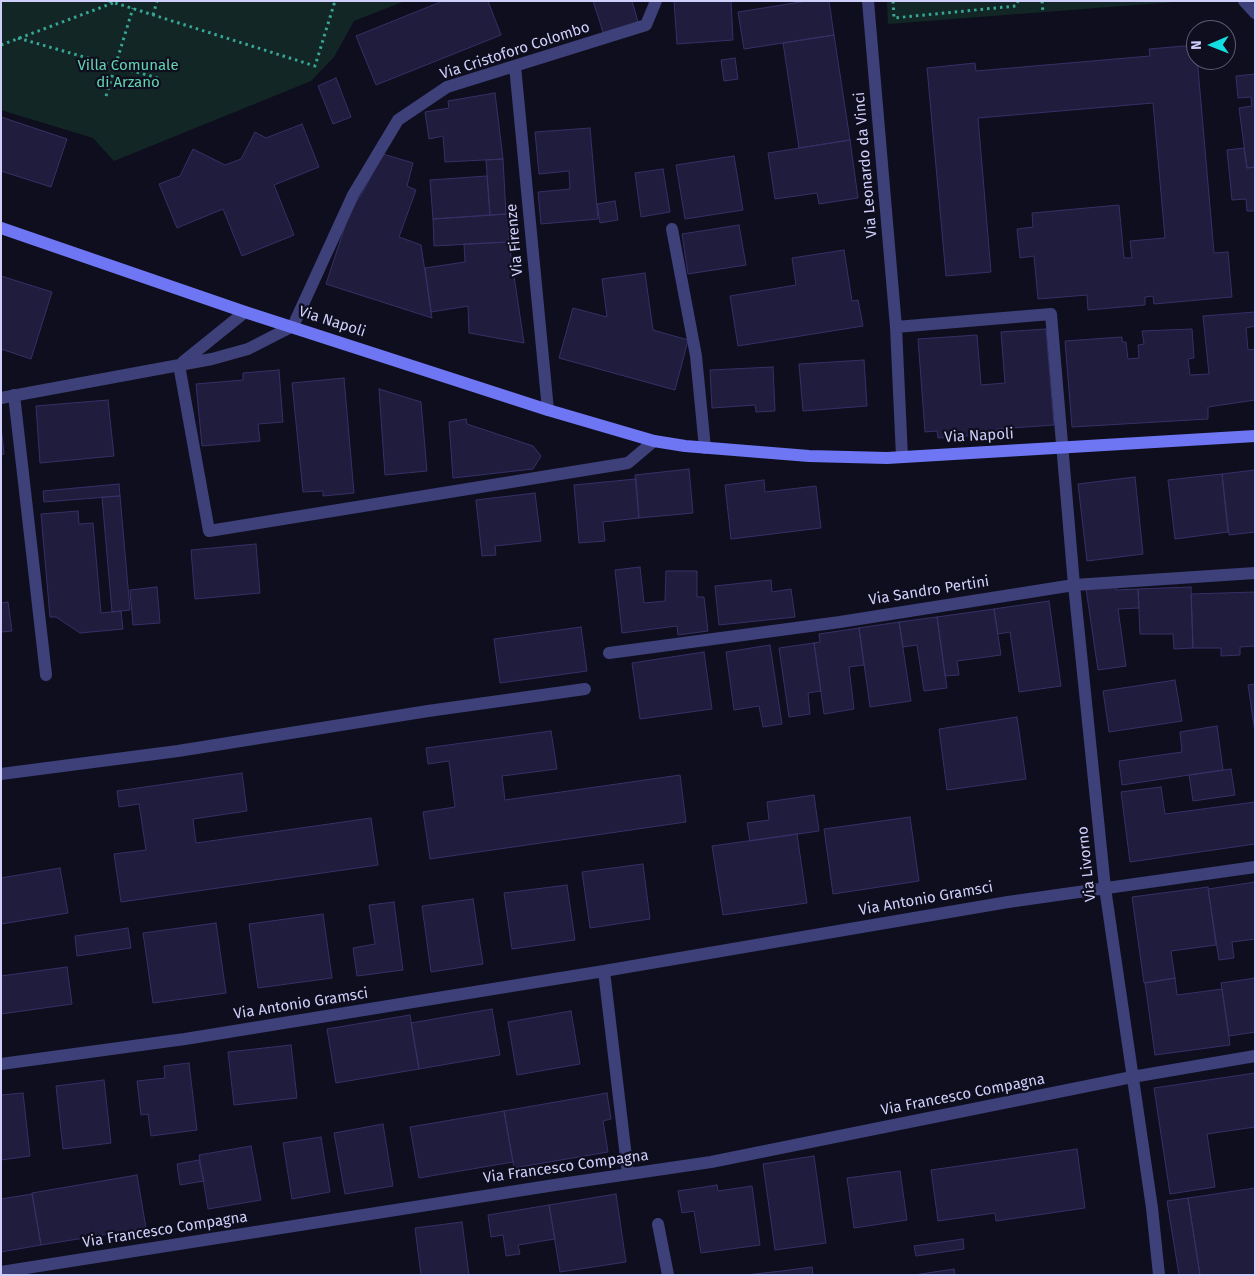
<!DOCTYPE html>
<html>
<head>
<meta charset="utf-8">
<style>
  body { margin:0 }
  #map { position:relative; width:1256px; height:1276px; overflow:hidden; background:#0f0e1e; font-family:"Fira Sans",sans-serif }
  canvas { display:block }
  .frame { position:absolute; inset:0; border:2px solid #d0cffb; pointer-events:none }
  .north { position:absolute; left:1186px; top:20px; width:50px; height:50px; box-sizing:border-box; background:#0f0e1e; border:1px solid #5c5b76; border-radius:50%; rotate:269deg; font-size:14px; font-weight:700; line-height:20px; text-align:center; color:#d0cffb }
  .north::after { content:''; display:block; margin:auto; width:18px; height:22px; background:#13dfe2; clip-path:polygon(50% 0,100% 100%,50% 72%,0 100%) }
</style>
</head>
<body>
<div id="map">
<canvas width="1256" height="1276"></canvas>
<div class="frame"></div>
<div class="north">N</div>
</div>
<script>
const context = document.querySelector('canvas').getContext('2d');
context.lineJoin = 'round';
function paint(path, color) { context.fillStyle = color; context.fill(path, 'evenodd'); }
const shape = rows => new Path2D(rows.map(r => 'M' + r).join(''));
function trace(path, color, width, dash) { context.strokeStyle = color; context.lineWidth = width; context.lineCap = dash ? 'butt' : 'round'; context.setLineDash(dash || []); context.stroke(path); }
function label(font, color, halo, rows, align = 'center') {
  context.font = font + ' "Fira Sans",sans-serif'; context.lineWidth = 4.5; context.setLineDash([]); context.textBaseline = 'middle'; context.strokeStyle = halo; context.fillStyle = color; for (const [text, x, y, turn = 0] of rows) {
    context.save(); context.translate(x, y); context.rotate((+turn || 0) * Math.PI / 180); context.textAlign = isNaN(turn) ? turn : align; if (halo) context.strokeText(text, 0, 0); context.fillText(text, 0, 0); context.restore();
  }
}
paint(shape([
  [1,1,405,1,354,21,334,57,311,81,114,161,93,138,1,110],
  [887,1,1188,1,888,24]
]), '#122725');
const building = shape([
  [443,1,488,1,501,35,376,85,356,36,443,1],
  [593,1,632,1,638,22,604,35,593,1],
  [674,1,731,1,733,40,677,44,674,1],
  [807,1,829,1,834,35,744,49,738,12,807,1],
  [834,35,850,140,799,148,783,43,834,35],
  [1196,45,1214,253,1228,252,1232,297,1154,304,1153,296,1145,297,1145,305,1088,310,1087,295,1038,299,1034,256,1020,258,1017,229,1033,227,1032,213,1119,205,1124,258,1132,258,1130,241,1165,238,1153,103,978,118,991,272,946,276,927,68,975,63,976,71,1150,56,1149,49,1196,45],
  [735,58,738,79,724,81,721,60,735,58],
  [1255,74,1255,167,1247,168,1239,108,1252,106,1251,97,1238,98,1236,76,1255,74],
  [336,78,351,117,333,124,318,86,336,78],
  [495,93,503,159,445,162,443,136,429,139,425,112,449,108,448,101,495,93],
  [1,117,67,139,51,187,1,171,1,117],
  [302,124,319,167,274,185,294,235,242,256,223,209,177,228,159,184,180,176,193,149,225,165,241,159,255,132,266,138,302,124],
  [590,128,598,219,541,224,538,192,570,189,569,171,539,174,535,132,590,128],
  [850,140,858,198,819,204,817,193,775,199,768,153,850,140],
  [1244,148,1247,168,1255,167,1255,211,1247,211,1246,199,1232,200,1227,150,1244,148],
  [383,154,413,163,407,186,416,190,399,237,421,245,432,318,326,284,351,208,361,195,383,154],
  [734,156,743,210,685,219,676,165,734,156],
  [503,159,506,214,490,215,486,160,503,159],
  [663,169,670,212,641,217,635,173,663,169],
  [487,176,490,215,433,219,430,180,487,176],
  [615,201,618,220,600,223,597,204,615,201],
  [508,214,509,242,434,246,433,219,508,214],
  [739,225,746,265,688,274,682,234,739,225],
  [509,242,524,343,469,333,468,306,431,312,425,268,465,262,464,244,509,242],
  [844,250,852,301,858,300,863,326,738,346,730,296,796,285,792,258,844,250],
  [645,273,653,330,688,340,675,390,559,358,573,308,607,317,602,279,645,273],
  [1,276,52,292,31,359,1,349,1,276],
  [1255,312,1255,326,1246,328,1248,350,1255,349,1255,400,1208,407,1208,419,1072,427,1065,341,1122,337,1122,342,1126,342,1128,359,1139,358,1138,345,1144,344,1142,331,1192,329,1194,358,1188,359,1190,375,1209,374,1203,316,1255,312],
  [1046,329,1054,425,997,429,997,434,938,438,937,431,925,432,918,339,977,335,981,385,1005,383,1001,332,1046,329],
  [864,360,867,406,803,411,799,364,864,360],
  [773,367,775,411,756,412,755,405,712,408,710,370,773,367],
  [279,370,283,422,258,424,260,441,202,446,196,384,243,380,243,373,279,370],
  [344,378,354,493,323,496,323,491,303,492,292,383,344,378],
  [379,389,421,402,427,471,385,475,379,389],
  [108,400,114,456,40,463,36,406,108,400],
  [466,419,467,424,533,446,541,456,533,469,453,478,449,422,466,419],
  [1,426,4,454,1,455,1,426],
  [689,469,693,513,639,518,635,475,689,469],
  [1255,470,1255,532,1229,535,1222,474,1255,470],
  [1222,474,1228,532,1175,539,1168,480,1222,474],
  [1135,477,1143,554,1087,561,1078,484,1135,477],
  [636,479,639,518,603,522,605,541,579,543,574,485,636,479],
  [764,480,765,492,816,486,821,528,731,539,725,485,764,480],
  [119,484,120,496,44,502,43,491,119,484],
  [535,493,541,541,495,546,496,555,482,556,476,500,535,493],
  [120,496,130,610,112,612,102,497,120,496],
  [78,511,79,524,93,523,101,613,121,611,123,629,80,633,56,617,50,617,41,514,78,511],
  [256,544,260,593,195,599,191,550,256,544],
  [640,567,644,603,665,601,666,571,697,571,697,597,704,597,708,631,678,635,677,626,622,633,615,570,640,567],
  [771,580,772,592,791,589,795,617,719,625,715,586,771,580],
  [1115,585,1116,590,1138,589,1139,608,1118,609,1126,666,1098,670,1086,589,1115,585],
  [157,587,160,623,133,625,130,590,157,587],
  [1191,587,1193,648,1174,649,1173,634,1140,634,1138,589,1191,587],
  [1255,592,1255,646,1240,647,1240,655,1221,656,1221,648,1193,648,1191,594,1255,592],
  [1049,601,1061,686,1019,692,1010,632,998,634,994,609,1049,601],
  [8,602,12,631,1,632,1,603,8,602],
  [994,609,1001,655,957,661,959,675,945,676,937,617,994,609],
  [937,617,947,688,924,691,917,645,903,647,899,622,937,617],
  [899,622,911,701,870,707,859,628,899,622],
  [581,627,587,671,500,683,494,639,581,627],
  [859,628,864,665,849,667,854,709,824,714,814,643,820,642,819,634,859,628],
  [814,643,821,691,808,693,810,714,789,717,779,648,814,643],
  [770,645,782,724,763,727,759,706,734,710,726,652,770,645],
  [704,652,712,709,640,719,632,663,704,652],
  [1175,680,1182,721,1109,732,1103,691,1175,680],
  [1255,684,1255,732,1248,685,1255,684],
  [1017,717,1026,779,947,790,939,729,1017,717],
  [1217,726,1223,770,1122,785,1119,761,1182,752,1180,732,1217,726],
  [551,731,557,769,502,776,505,800,680,775,686,822,430,859,423,812,455,807,449,761,428,764,426,748,551,731],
  [1231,769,1235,795,1193,801,1189,775,1231,769],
  [242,773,247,811,193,819,196,843,371,818,378,865,121,902,114,854,146,850,139,804,119,807,117,791,242,773],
  [1161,787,1165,814,1255,802,1255,844,1130,862,1121,792,1161,787],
  [814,795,819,831,750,841,747,823,769,820,767,802,814,795],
  [910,817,919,881,833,894,824,829,910,817],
  [797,834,807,903,723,915,712,846,797,834],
  [643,864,650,919,590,928,582,872,643,864],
  [60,868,68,913,1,924,1,878,60,868],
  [1255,882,1255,939,1232,942,1234,958,1219,960,1208,889,1255,882],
  [567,885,575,940,512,949,504,893,567,885],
  [1208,887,1216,945,1171,951,1175,978,1144,983,1132,897,1208,887],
  [473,899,483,964,431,972,422,906,473,899],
  [394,902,403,970,357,976,353,948,375,944,369,905,394,902],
  [323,914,332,978,258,988,249,924,323,914],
  [216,923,226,993,153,1003,143,933,216,923],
  [128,928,131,948,77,956,75,936,128,928],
  [67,967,72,1004,1,1014,1,976,67,967],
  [1175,978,1177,995,1222,989,1230,1045,1155,1055,1145,983,1175,978],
  [1255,978,1255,1032,1229,1036,1221,983,1255,978],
  [492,1009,500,1055,419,1069,411,1023,492,1009],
  [571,1011,580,1064,517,1075,508,1022,571,1011],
  [410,1015,419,1069,336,1083,327,1029,410,1015],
  [291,1045,297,1098,234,1105,228,1052,291,1045],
  [189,1063,197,1130,151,1136,148,1114,141,1115,137,1081,165,1078,164,1066,189,1063],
  [1255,1073,1255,1127,1207,1134,1215,1187,1170,1194,1154,1088,1255,1073],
  [104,1080,111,1143,63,1149,56,1086,104,1080],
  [23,1093,30,1156,1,1160,1,1095,23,1093],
  [607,1093,611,1119,603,1121,608,1152,514,1168,504,1111,607,1093],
  [504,1111,513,1162,419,1178,410,1127,504,1111],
  [383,1124,393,1186,345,1194,334,1133,383,1124],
  [321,1137,330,1192,292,1199,283,1143,321,1137],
  [251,1146,261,1200,208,1209,199,1155,251,1146],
  [1077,1149,1085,1208,996,1221,995,1213,938,1221,931,1170,1077,1149],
  [814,1156,826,1243,775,1250,763,1164,814,1156],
  [199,1160,204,1181,180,1185,177,1164,199,1160],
  [900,1171,907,1220,854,1228,847,1178,900,1171],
  [137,1175,146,1228,41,1245,32,1193,137,1175],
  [717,1185,718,1191,752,1186,760,1245,701,1253,694,1211,682,1213,678,1191,717,1185],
  [1255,1188,1255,1275,1200,1275,1188,1198,1255,1188],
  [32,1194,41,1245,1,1252,1,1199,32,1194],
  [616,1194,626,1262,560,1272,549,1205,616,1194],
  [1188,1198,1200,1275,1179,1275,1167,1201,1188,1198],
  [549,1205,555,1239,518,1245,520,1254,506,1256,503,1235,491,1237,488,1215,549,1205],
  [462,1222,469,1275,421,1275,415,1228,462,1222],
  [963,1239,964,1249,916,1256,914,1246,963,1239],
  [812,1267,813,1275,745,1275,782,1271,812,1267],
  [954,1269,955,1275,914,1275,954,1269]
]);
paint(building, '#201c3d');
trace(building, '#363067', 1);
trace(shape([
  [109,1,315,66,335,1],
  [893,1,894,18,1016,6,1018,1],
  [1042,1,1043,13],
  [153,15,157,1],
  [18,38,161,79],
  [1,45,113,3],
  [106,96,133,8]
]), '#38a696', 3, [2.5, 4]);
trace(shape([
  [14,395,46,675]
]), '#3d4079', 12);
trace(shape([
  [868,1,896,327,902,457],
  [1244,1,1255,13],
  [515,66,548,410],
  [672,229,696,356,705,448],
  [896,327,1051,314,1074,585,1105,888,1152,1208,1159,1275],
  [183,362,245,312],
  [179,365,209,531,628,463,654,441],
  [1,398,212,359,248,349,293,326,353,195,398,120,447,87,646,25,656,1],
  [609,653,840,622,1074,585,1255,573],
  [1,774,178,751,428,711,585,689],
  [604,971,628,1174],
  [1,1064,185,1039,604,971,1008,902,1255,867],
  [658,1224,668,1275],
  [1,1272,561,1184,711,1162,1132,1077,1255,1056]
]), '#3d4079', 12);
trace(shape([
  [1,228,245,312,548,410,654,441,685,446,809,456,887,458,1255,436]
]), '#6e76f3', 12);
label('15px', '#d0cffb', '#0f0e1e', [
  ["Via Cristoforo Colombo",515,51,-18],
  ["Via Leonardo da Vinci",866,165,-95],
  ["Via Firenze",515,240,-95],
  ["Via Napoli",332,322,18],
  ["Via Napoli",979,436,-3],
  ["Via Sandro Pertini",929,591,-9],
  ["Via Livorno",1087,864,-96],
  ["Via Antonio Gramsci",926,899,-10],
  ["Via Antonio Gramsci",301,1004,-9],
  ["Via Francesco Compagna",963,1095,-11],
  ["Via Francesco Compagna",566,1167,-8],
  ["Via Francesco Compagna",165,1230,-9]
]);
label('15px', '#62d4ae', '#0f0e1e', [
  ["Villa Comunale",128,66],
  ["di Arzano",128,83]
]);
</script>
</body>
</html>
